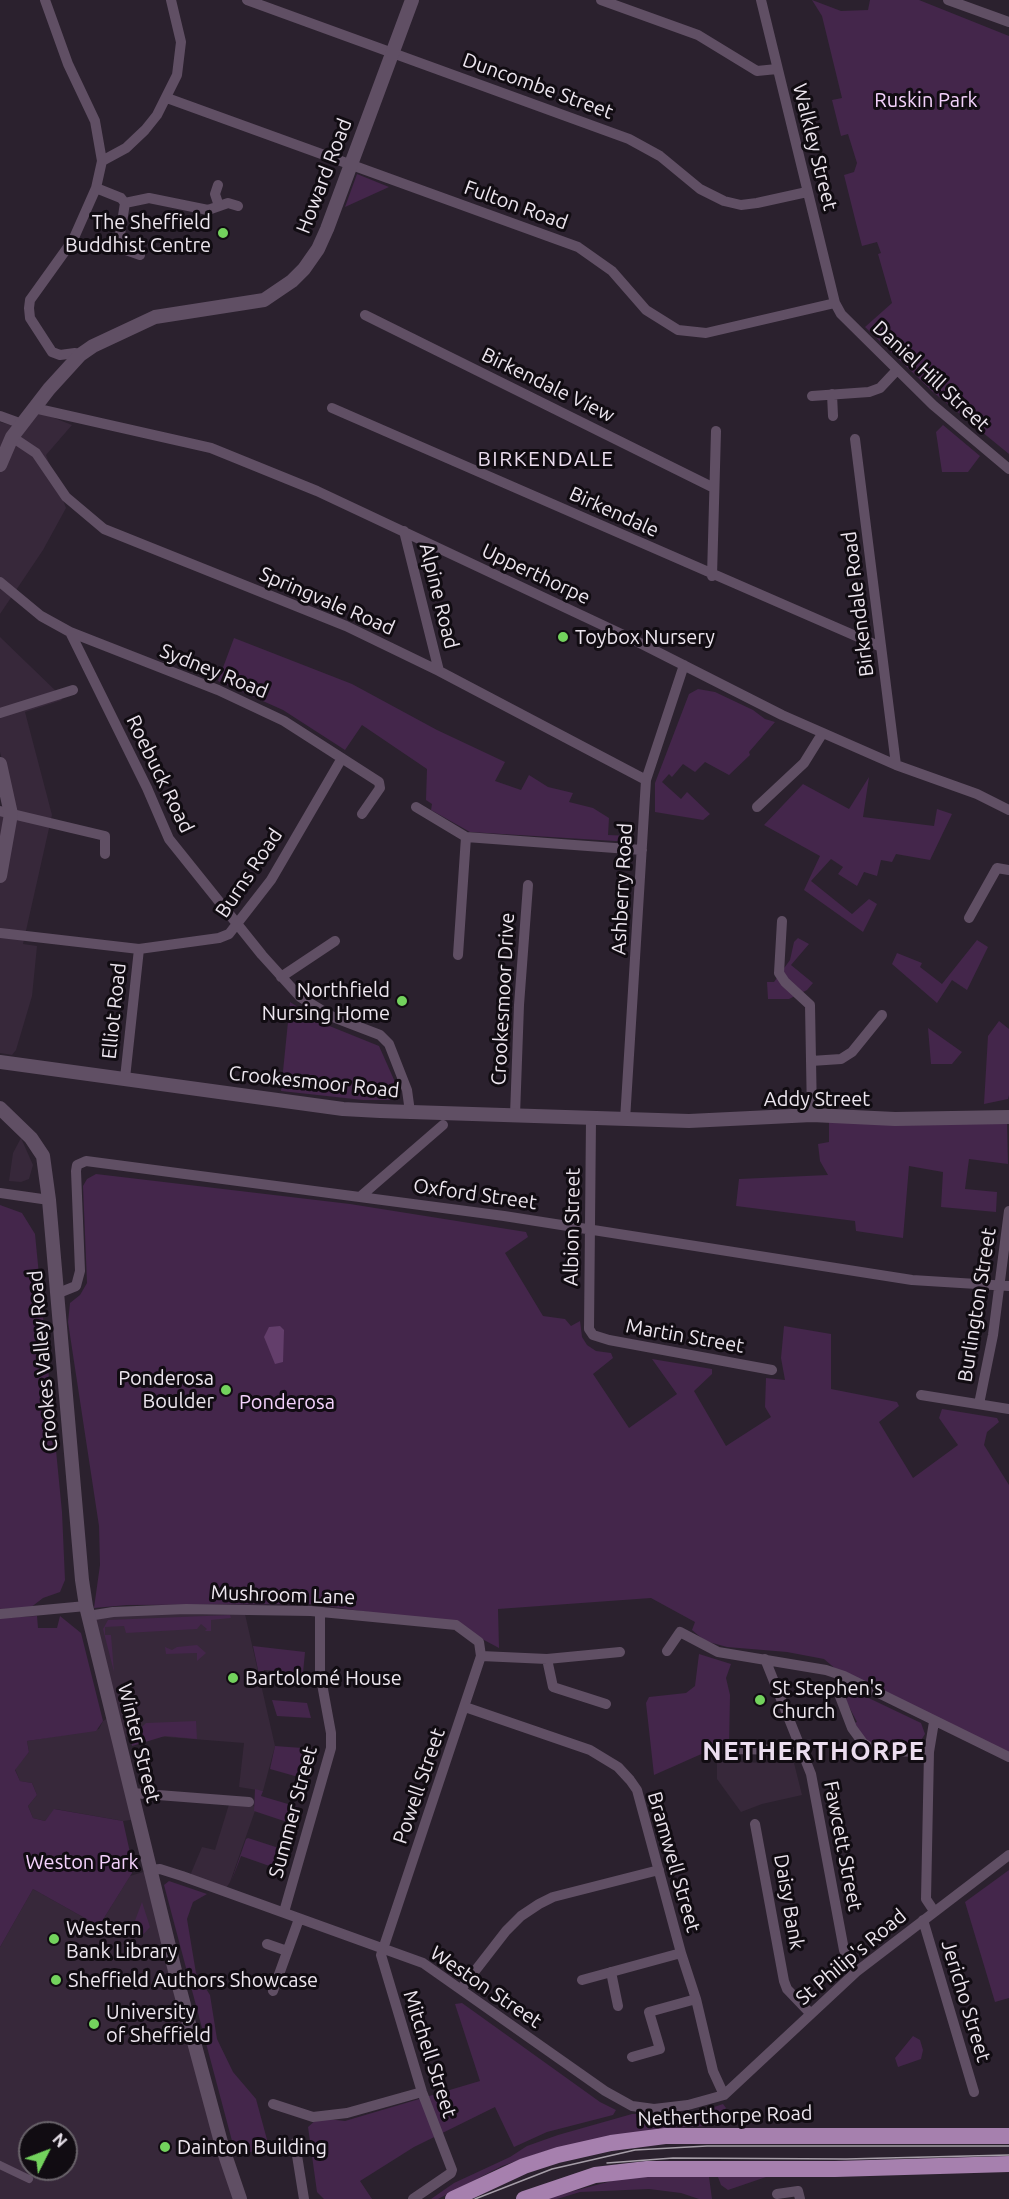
<!DOCTYPE html>
<html>
<head>
<meta charset="utf-8">
<style>
  body { margin:0 }
  #map { position:relative; width:1009px; height:2199px; overflow:hidden; background:#2b212e; font-family:Ubuntu,sans-serif }
  canvas { display:block }
  .north { position:absolute; left:18px; top:2121px; width:60px; height:60px; box-sizing:border-box; background:#110c12; border:2px solid #69636a; border-radius:50%; rotate:48deg; font-size:16px; font-weight:700; line-height:24px; text-align:center; color:#ede6ef }
  .north::after { content:''; display:block; margin:auto; width:21px; height:27px; background:#73d25d; clip-path:polygon(50% 0,100% 100%,50% 72%,0 100%) }
</style>
</head>
<body>
<div id="map">
<canvas width="1009" height="2199"></canvas>
<div class="north">N</div>
</div>
<script>
const context = document.querySelector('canvas').getContext('2d');
context.lineJoin = 'round';
function paint(path, color) { context.fillStyle = color; context.fill(path, 'evenodd'); }
const shape = rows => new Path2D(rows.map(r => 'M' + r).join(''));
function trace(path, color, width, dash) { context.strokeStyle = color; context.lineWidth = width; context.lineCap = dash ? 'butt' : 'round'; context.setLineDash(dash || []); context.stroke(path); }
function label(font, color, halo, rows, align = 'center') {
  context.font = font + ' Ubuntu,sans-serif'; context.lineWidth = 6; context.setLineDash([]); context.textBaseline = 'middle'; context.strokeStyle = halo; context.fillStyle = color; for (const [text, x, y, turn = 0] of rows) {
    context.save(); context.translate(x, y); context.rotate((+turn || 0) * Math.PI / 180); context.textAlign = isNaN(turn) ? turn : align; if (halo) context.strokeText(text, 0, 0); context.fillText(text, 0, 0); context.restore();
  }
}
paint(shape([
  [29,408,72,425,46,455,66,508,43,550,0,614,0,422,14,426],
  [0,637,58,693,62,700,25,712,52,815,23,944,37,946,32,996,16,1050,12,1055,0,1053,0,806,15,809,0,752],
  [21,1138,33,1165,29,1179,21,1182,9,1181,13,1153],
  [101,1613,245,1614,275,1746,263,1791,239,1787,244,1743,129,1734,120,1745,138,1819,123,1821,55,1809,45,1821,33,1818,28,1806,37,1795,32,1783,20,1781,15,1769,29,1752,27,1741,99,1729,103,1721,112,1716,88,1616],
  [717,1762,794,1763,802,1795,762,1804,741,1812,717,1779],
  [230,1801,249,1802,256,1808,230,1882,225,1890,189,1878,202,1847,215,1850],
  [150,1870,240,2199,0,2199,0,1947,33,1889,99,1926,130,1876],
  [30,2133,66,2133,66,2169,30,2169]
]), '#37283a');
paint(shape([
  [812,0,841,11,868,10,870,0,919,0,1009,36,1009,454,933,392,865,327,892,303,878,254,881,253,877,242,862,246,856,223,844,175,854,172,857,163,848,134,841,136,832,100,842,98,822,16],
  [357,174,389,187,345,207],
  [943,425,980,456,968,472,942,472,936,432],
  [234,638,352,684,437,730,505,762,495,781,521,790,529,775,548,787,573,793,569,802,593,808,609,818,608,835,631,836,627,841,615,841,470,832,431,810,432,804,426,800,427,769,362,725,345,750,283,710,218,681],
  [698,689,715,692,753,710,765,719,775,722,749,752,750,755,729,775,705,762,695,772,683,764,672,777,669,774,662,782,681,799,687,792,710,814,703,820,655,812,655,783,689,694],
  [869,777,863,817,934,826,937,809,952,814,930,860,896,854,892,862,881,860,877,876,864,872,857,886,838,874,843,867,831,859,811,881,852,914,869,899,877,904,863,932,804,890,820,856,764,825,803,784,849,809],
  [798,938,809,944,791,965,813,983,807,990,789,999,768,999,767,982,774,982,790,960,794,942],
  [977,940,988,947,967,990,952,980,937,1003,892,964,897,953,922,963,920,967,942,984],
  [290,1002,327,1025,379,1046,395,1082,399,1100,363,1100,281,1091],
  [999,1021,1009,1029,1009,1095,1008,1099,984,1104,988,1036],
  [928,1028,962,1052,952,1064,931,1064],
  [829,1122,1007,1122,1008,1164,969,1159,965,1189,997,1192,996,1212,941,1207,943,1172,909,1166,903,1238,856,1231,855,1221,736,1206,739,1179,828,1175,820,1161,818,1144,829,1142],
  [96,1174,350,1204,526,1232,528,1237,505,1253,543,1316,565,1319,571,1326,580,1321,582,1337,587,1345,596,1351,611,1353,613,1358,593,1374,629,1428,677,1394,652,1359,712,1369,712,1374,694,1391,726,1446,771,1417,765,1407,766,1378,785,1380,781,1358,784,1326,831,1334,831,1389,897,1402,899,1406,879,1422,913,1478,958,1445,939,1418,942,1409,997,1418,999,1422,987,1432,984,1445,1009,1485,1009,1757,844,1676,824,1659,787,1652,727,1647,705,1641,692,1630,695,1622,651,1598,498,1609,499,1648,456,1625,313,1604,127,1605,94,1608,100,1565,99,1526,68,1322,70,1303,80,1295,87,1283,83,1186,87,1179],
  [0,1205,22,1213,35,1234,62,1512,65,1580,60,1592,43,1598,30,1608,0,1609],
  [230,1615,231,1618,211,1620,211,1631,205,1631,207,1629,201,1624,197,1629,126,1633,124,1626,105,1627,105,1635,111,1635,114,1672,103,1629,108,1620],
  [37,1616,38,1628,57,1628,60,1616,81,1633,103,1721,96,1731,27,1741,29,1752,15,1770,20,1781,32,1783,37,1795,28,1806,33,1818,45,1821,54,1809,123,1821,131,1857,132,1873,99,1926,33,1889,0,1947,0,1618],
  [197,1645,206,1653,197,1661,197,1653,166,1654,165,1647,172,1650,177,1647],
  [253,1646,305,1652,303,1673,264,1670,262,1689],
  [699,1654,731,1664,726,1678,730,1695,729,1746,715,1748,654,1775,646,1703,649,1697,686,1693,695,1686],
  [854,1691,921,1723,925,1734,918,1745,880,1747,872,1744,856,1731,852,1724,857,1722,846,1701,847,1695],
  [125,1698,130,1698,134,1724,141,1728,146,1723,196,1721,197,1739,165,1736,132,1746,122,1704,126,1703],
  [272,1700,307,1703,311,1718,277,1716],
  [275,1746,316,1749,309,1780,270,1769],
  [255,1789,263,1791,261,1796,298,1807,293,1824,254,1811],
  [248,1838,285,1850,278,1869,241,1856,231,1882,246,1839],
  [1009,1870,1009,1998,995,2002,965,1902],
  [169,1881,207,1894,193,1902,187,1919,196,1973,210,1995,217,2039,233,2072,256,2099,269,2147,236,2156,164,1885],
  [142,1902,150,1927,140,1938,134,1936,133,1926],
  [462,2003,600,2102,616,2110,613,2115,547,2132,514,2147,495,2107,414,2147,360,2181,372,2199,324,2199,317,2192,308,2127,318,2118,345,2121,480,2081,455,2004],
  [913,2036,920,2040,923,2050,921,2059,898,2067,895,2058],
  [723,2104,726,2108,709,2126,667,2128,545,2151,502,2166,438,2199,431,2199,454,2183,510,2157,527,2146,558,2135,632,2114,693,2114],
  [668,2175,709,2177,712,2199,699,2199,681,2193,649,2189,580,2192,557,2199,543,2199,623,2178],
  [769,2176,728,2190,721,2185,718,2177]
]), '#44264b');
paint(shape([
  [280,1326,284,1330,283,1362,275,1364,264,1337,269,1327]
]), '#633e6b');
trace(shape([
  [0,2165,29,2179]
]), '#604f64', 8);
trace(shape([
  [45,0,68,64,95,121,102,161,96,188,73,240,30,300,29,308,30,318,52,352,60,355,75,353,80,355],
  [247,0,629,139,660,156,700,189,724,201,741,205,757,203,807,192],
  [601,0,698,35,757,71,777,69],
  [761,0,835,303,841,314,933,405,1009,469],
  [948,0,1009,22],
  [167,98,578,247,612,271,646,310,678,330,706,333,835,303],
  [102,161,126,148,145,130,157,115,177,75,181,42,171,0],
  [218,185,215,194,219,206],
  [96,188,121,198,125,203,119,241,123,249,140,255],
  [125,203,149,198,208,210,228,203,238,206],
  [365,315,714,488],
  [832,394,833,416],
  [812,396,869,392,880,388,896,371],
  [34,408,211,448,317,491,632,639,782,715,896,765,977,794,1009,810],
  [332,408,881,647],
  [0,416,22,424],
  [12,437,36,453,66,497,104,529,346,626,439,671,646,780],
  [855,439,896,765],
  [404,531,439,671],
  [712,576,716,431],
  [0,582,41,616,70,632,218,690,284,721,379,782,380,788,362,814],
  [70,632,147,788,169,839,262,955,300,997,333,1017,380,1035,389,1044,407,1090,410,1112],
  [0,713,73,690],
  [416,807,466,837,642,850],
  [757,807,804,763,822,734],
  [0,811,105,836,105,854],
  [969,918,997,868,1009,870],
  [782,921,779,973,785,982,810,1005,812,1115],
  [0,933,139,949,219,938,229,934,271,880,342,758],
  [458,955,466,837],
  [281,977,335,941],
  [811,1061,841,1059,852,1052,882,1015],
  [125,1078,139,949],
  [515,1115,519,1005,528,885],
  [591,1119,589,1329,593,1335,609,1340,772,1370],
  [625,1120,646,780,684,665],
  [0,1193,49,1200],
  [361,1196,443,1125],
  [56,1294,76,1286,80,1271,76,1171,77,1165,86,1161,504,1216,912,1280,1009,1286],
  [921,1395,1009,1409],
  [979,1404,993,1335,1009,1211],
  [0,1614,86,1606],
  [88,1616,113,1612,186,1609,311,1611,456,1625,479,1642,481,1656,381,1955,422,2092,452,2170,451,2173,413,2199],
  [667,1651,680,1632,718,1652,826,1670,844,1676,1009,1757],
  [481,1656,547,1659,620,1652],
  [547,1659,553,1687,606,1704],
  [765,1659,811,1774,844,1950,856,1972],
  [844,1676,839,1694,852,1728,863,1743,876,1751,929,1752],
  [465,1707,590,1750,618,1767,630,1780,637,1790,681,1953,696,1999,713,2071,724,2095],
  [934,1722,929,1752,926,1899,934,1911],
  [722,1749,802,1750],
  [132,1793,249,1802],
  [755,1824,784,1981,787,1989,811,2014],
  [150,1870,160,1869,182,1876,423,1963,605,2091,632,2106,654,2109,688,2105,724,2095,856,1972,1009,1855],
  [284,1912,331,1748,331,1733,320,1673,320,1612],
  [923,1920,974,2092],
  [267,1944,287,1951],
  [611,1972,618,2006],
  [582,1980,681,1953],
  [461,1989,506,1931,521,1916,539,1904,553,1897,659,1870],
  [273,1991,299,1919],
  [632,2057,660,2049,649,2012,696,1999],
  [273,2104,313,2117,347,2113,422,2092],
  [295,2143,304,2199],
  [777,2194,798,2191,800,2199]
]), '#604f64', 10);
trace(shape([
  [0,465,12,437,49,389,80,355,93,346,155,317,264,300,292,281,304,269,318,249,327,229,412,0],
  [0,764,11,814,0,876],
  [0,1062,343,1109,380,1111,689,1121,812,1115,895,1119,1009,1117],
  [0,1108,31,1138,43,1156,49,1200,82,1580,86,1606,177,1979,222,2146,240,2199]
]), '#604f64', 14);
trace(shape([
  [453,2199,524,2166,558,2155,611,2143,665,2136,1009,2136],
  [524,2199,595,2175,647,2169,835,2169,1009,2164]
]), '#a680ae', 16);
trace(shape([
  [607,2163,673,2158,846,2159,1009,2155],
  [475,2199,552,2169,635,2150,707,2146,1009,2146]
]), '#a69ea8', 1.5);
for (const [x, y, r, color] of [
  [223,233,6,"#73d25d"],
  [563,637,6,"#73d25d"],
  [402,1001,6,"#73d25d"],
  [226,1390,6,"#73d25d"],
  [233,1678,6,"#73d25d"],
  [760,1700,6,"#73d25d"],
  [54,1939,6,"#73d25d"],
  [56,1980,6,"#73d25d"],
  [94,2024,6,"#73d25d"],
  [165,2147,6,"#73d25d"]
]) { const dot = new Path2D(); dot.arc(x, y, r, 0, 2 * Math.PI); context.fillStyle = color; context.fill(dot); trace(dot, '#110c12', 2); }
label('20px', '#ede6ef', '#110c12', [
  ["Duncombe Street",538,86,20],
  ["Walkley Street",815,147,76],
  ["Howard Road",324,176,-69],
  ["Fulton Road",516,205,20],
  ["Daniel Hill Street",931,376,43],
  ["Birkendale View",548,385,26],
  ["Birkendale",614,512,24],
  ["Upperthorpe",536,574,25],
  ["Alpine Road",439,596,76],
  ["Springvale Road",327,601,23],
  ["Birkendale Road",858,604,-97],
  ["Sydney Road",214,671,22],
  ["Roebuck Road",160,774,64],
  ["Burns Road",249,873,-56],
  ["Ashberry Road",622,889,-87],
  ["Crookesmoor Drive",503,999,-87],
  ["Elliot Road",114,1011,-84],
  ["Crookesmoor Road",314,1082,6],
  ["Addy Street",817,1099],
  ["Oxford Street",475,1194,8],
  ["Albion Street",572,1227,-89],
  ["Burlington Street",977,1305,-81],
  ["Martin Street",685,1336,10],
  ["Crookes Valley Road",43,1361,-95],
  ["Mushroom Lane",283,1595,2],
  ["Winter Street",139,1743,76],
  ["Powell Street",419,1786,-71],
  ["Summer Street",293,1812,-75],
  ["Fawcett Street",843,1846,79],
  ["Bramwell Street",674,1862,74],
  ["Daisy Bank",789,1902,80],
  ["St Philip's Road",851,1957,-40],
  ["Weston Street",486,1987,34],
  ["Jericho Street",966,2001,73],
  ["Mitchell Street",430,2054,72],
  ["Netherthorpe Road",725,2116,-2]
]);
label('20px', '#f5d2fd', '#110c12', [
  ["Ruskin Park",926,100],
  ["Ponderosa",287,1402],
  ["Weston Park",82,1862]
]);
label('20px', '#ede6ef', '#110c12', [
  ["The Sheffield",211,222,"right"],
  ["Buddhist Centre",211,245,"right"],
  ["Toybox Nursery",575,637],
  ["Northfield",390,990,"right"],
  ["Nursing Home",390,1013,"right"],
  ["Ponderosa",214,1378,"right"],
  ["Boulder",214,1401,"right"],
  ["Bartolomé House",245,1678],
  ["St Stephen's",772,1688],
  ["Church",772,1711],
  ["Western",66,1928],
  ["Bank Library",66,1951],
  ["Sheffield Authors Showcase",68,1980],
  ["University",106,2012],
  ["of Sheffield",106,2035],
  ["Dainton Building",177,2147]
], 'left');
context.letterSpacing = '1.5px';
label('21px', '#ebddef', '#110c12', [
  ["BIRKENDALE",546,459]
]);
context.letterSpacing = '0px';
context.letterSpacing = '1.5px';
label('bold 26px', '#ebddef', '#110c12', [
  ["NETHERTHORPE",814,1751]
]);
context.letterSpacing = '0px';
</script>
</body>
</html>
